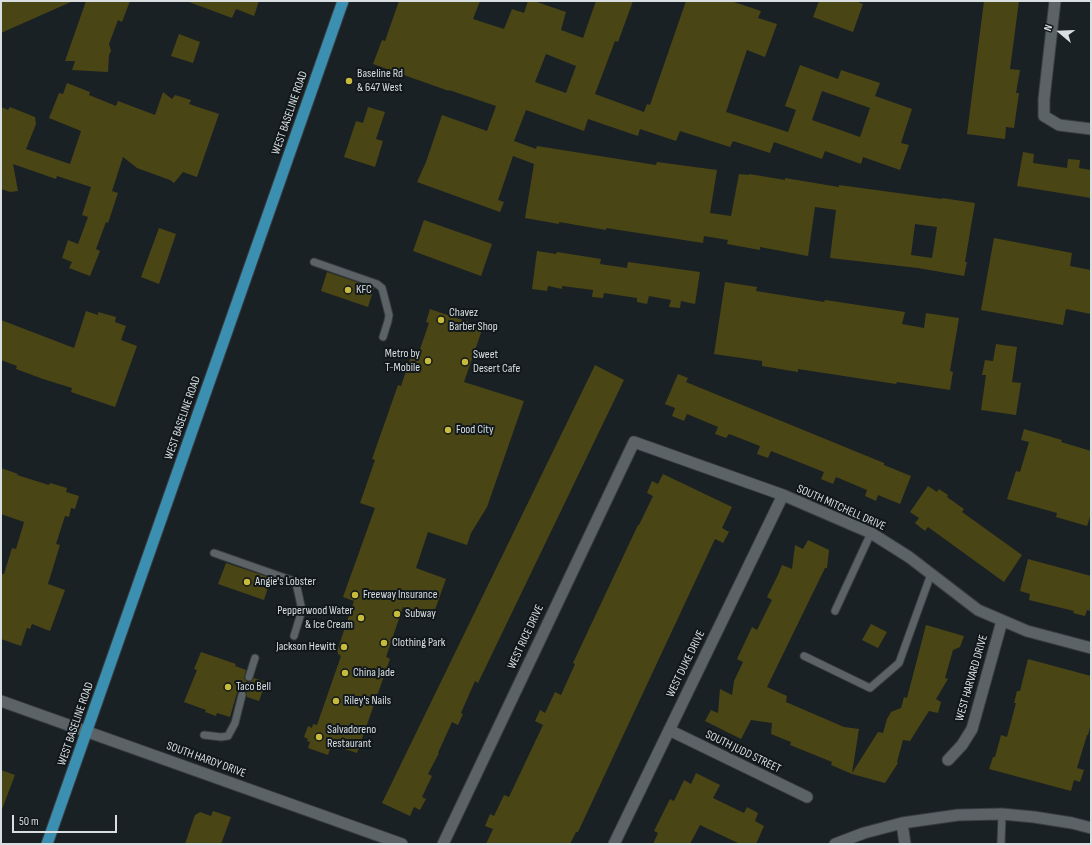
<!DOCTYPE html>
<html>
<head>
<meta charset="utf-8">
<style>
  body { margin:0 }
  #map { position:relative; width:1092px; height:845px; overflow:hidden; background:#1a2125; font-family:"Sofia Sans Condensed",sans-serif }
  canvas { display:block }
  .frame { position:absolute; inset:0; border:2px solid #d9dee1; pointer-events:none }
  .north { position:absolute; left:1040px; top:12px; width:40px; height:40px; -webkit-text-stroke:3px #11181b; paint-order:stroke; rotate:289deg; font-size:11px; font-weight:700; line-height:16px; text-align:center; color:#d9dee1 }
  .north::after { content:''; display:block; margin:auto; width:14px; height:18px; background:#d9dee1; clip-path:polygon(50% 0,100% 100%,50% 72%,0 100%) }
  .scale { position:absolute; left:12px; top:815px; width:105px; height:18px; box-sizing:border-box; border:2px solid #d9dee1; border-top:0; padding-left:5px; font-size:12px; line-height:14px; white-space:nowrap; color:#d9dee1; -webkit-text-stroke:3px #11181b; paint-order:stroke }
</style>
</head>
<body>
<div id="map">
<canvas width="1092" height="845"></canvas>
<div class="frame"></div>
<div class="north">N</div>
<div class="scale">50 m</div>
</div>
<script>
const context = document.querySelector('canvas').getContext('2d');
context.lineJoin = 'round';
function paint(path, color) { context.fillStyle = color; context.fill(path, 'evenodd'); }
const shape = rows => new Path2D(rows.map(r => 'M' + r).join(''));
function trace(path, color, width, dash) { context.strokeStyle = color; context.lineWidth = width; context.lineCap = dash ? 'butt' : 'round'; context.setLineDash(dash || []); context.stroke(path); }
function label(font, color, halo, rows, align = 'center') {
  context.font = font + ' "Sofia Sans Condensed",sans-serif'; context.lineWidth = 4; context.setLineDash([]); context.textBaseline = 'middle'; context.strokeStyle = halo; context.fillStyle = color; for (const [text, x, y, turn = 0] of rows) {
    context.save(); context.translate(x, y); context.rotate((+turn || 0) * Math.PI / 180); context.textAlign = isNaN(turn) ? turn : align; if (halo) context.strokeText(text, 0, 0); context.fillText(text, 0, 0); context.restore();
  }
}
paint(shape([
  [1,1,73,1,1,33],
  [86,1,130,1,122,22,118,20,109,44,111,51,109,55,108,72,72,70,75,61,65,61],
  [189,1,259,1,254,16,236,9,232,18,189,2],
  [399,1,480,1,473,19,504,29,512,9,524,13,528,1,534,1,566,12,561,30,583,38,596,1,633,1,618,42,615,41,595,94,644,112,647,104,650,105,686,1,731,1,761,11,758,18,777,24,765,57,747,50,726,112,788,132,796,110,785,106,800,65,838,79,841,70,880,83,875,96,912,109,901,143,909,145,900,170,863,157,861,164,825,151,822,159,774,142,770,153,733,141,730,147,680,131,676,141,640,129,638,136,588,119,584,131,526,110,514,141,536,149,537,146,656,165,657,162,717,170,710,213,731,216,739,174,749,175,749,174,785,180,785,178,839,187,839,185,942,199,942,198,975,203,965,262,967,262,964,276,918,268,830,258,836,210,815,207,808,256,760,247,760,250,727,244,728,240,704,236,703,243,606,228,606,230,559,222,559,224,525,218,534,164,513,156,498,200,504,202,500,212,417,182,426,162,442,115,487,131,496,106,449,90,449,91,373,64,382,40,385,41],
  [546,54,576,66,566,93,535,82],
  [822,91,870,108,860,137,812,120],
  [915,224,937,227,932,258,911,255],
  [819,1,855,1,863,4,853,32,813,17],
  [984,1,1019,1,1010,69,1020,70,1016,93,1019,93,1014,128,1006,127,1005,139,967,134],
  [179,34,200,42,193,63,171,56],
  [67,83,90,92,89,95,116,106,118,101,155,115,163,92,172,99,175,95,191,100,189,104,219,114,197,177,183,172,174,183,170,180,137,168,123,157,112,191,118,193,108,223,106,222,96,249,100,251,90,276,69,268,72,262,62,258,68,240,78,244,88,217,82,215,91,187,57,176,56,179,13,164,18,191,10,192,1,189,1,107,8,110,10,107,35,117,36,124,26,149,70,164,81,131,49,118,59,93,63,94],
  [368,107,385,112,376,139,383,141,375,167,344,157,356,121,363,123],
  [1023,152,1034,154,1033,163,1067,168,1068,159,1080,160,1079,168,1091,170,1091,198,1017,186],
  [424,220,492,244,481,276,413,251],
  [159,228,176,234,159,284,141,277],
  [994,238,1072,253,1070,266,1091,270,1091,314,1066,309,1063,325,981,310],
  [537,251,556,254,557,252,601,259,600,264,627,268,628,262,700,272,695,304,681,301,680,308,669,307,671,300,649,296,647,304,637,302,637,298,604,293,603,298,592,297,593,290,562,286,562,289,548,286,547,291,532,289],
  [327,272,374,288,368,307,321,291],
  [725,282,757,287,756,291,824,302,825,300,905,312,902,324,924,328,926,313,959,318,950,371,953,372,950,390,897,382,896,384,798,369,798,372,762,366,762,361,714,354],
  [430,309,483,327,464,382,524,401,487,507,471,533,467,545,428,532,416,568,446,579,432,618,403,607,386,657,390,659,357,753,333,745,332,749,330,749,328,755,308,748,310,742,307,741,308,739,304,737,308,726,312,728,313,724,317,725,341,656,338,654,338,652,337,651,354,601,343,597,375,508,360,503,375,460,372,459,398,385,401,386,412,353,418,355,429,323,426,322],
  [86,311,98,315,98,312,116,317,115,322,126,326,121,340,137,346,115,407,71,392,72,388,43,379,16,369,17,366,1,360,1,320,74,348],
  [996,344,1017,347,1012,382,1021,383,1016,415,981,410,986,375,982,375,985,360,993,361],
  [595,365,624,380,478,683,475,681,461,713,463,714,458,725,452,722,438,753,439,753,428,774,432,776,422,797,426,799,420,810,414,807,410,816,382,803],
  [678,374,688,378,686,382,884,463,884,465,911,476,900,504,878,495,876,501,865,496,867,490,836,477,833,484,821,479,824,472,771,451,768,458,757,454,760,446,729,434,726,438,715,434,718,427,687,414,684,421,672,416,675,408,665,404],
  [1024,429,1062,440,1061,442,1091,451,1091,514,1087,526,1056,517,1057,513,1007,499,1016,471,1020,472,1029,442,1021,440],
  [1,468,18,474,17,475,49,485,50,483,67,488,66,492,79,496,75,509,71,508,69,517,65,516,56,544,60,545,48,584,65,590,50,631,32,624,30,629,27,628,21,646,1,639,1,574,4,574,12,548,16,549,24,522,1,514],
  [663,474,732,507,722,528,729,532,723,543,715,539,578,832,576,832,570,844,486,844,493,829,485,826,490,814,494,816,504,795,509,797,543,725,535,721,540,710,545,713,555,692,561,695,575,664,573,663,638,525,639,525,653,496,647,493,652,481,658,484],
  [928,486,937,492,939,489,948,495,947,497,964,509,962,512,1022,555,1004,582,928,527,925,531,915,523,919,518,910,512],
  [808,540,829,550,827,568,825,568,767,687,787,696,786,702,844,727,859,729,852,773,878,732,883,733,887,719,891,712,901,708,904,697,907,698,926,625,964,636,960,647,953,650,945,678,948,679,936,699,941,702,938,713,929,711,910,741,903,740,897,762,898,763,885,783,852,774,831,765,832,762,790,745,791,742,771,734,772,723,751,720,741,739,705,721,711,710,718,713,720,689,732,695,734,681,743,662,737,659,752,627,757,630,772,600,767,597,777,577,782,565,792,569,795,545,803,549],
  [1028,559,1091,576,1091,611,1087,610,1085,616,1073,613,1074,611,1029,600,1030,594,1020,591],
  [226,563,271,578,264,600,218,584],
  [871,624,887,632,878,648,862,640],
  [201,652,236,664,235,666,246,670,244,678,247,682,250,682,254,678,266,682,259,701,247,697,246,692,240,690,237,693,230,717,217,713,216,716,205,712,206,710,184,702,197,670,194,669],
  [1028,659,1091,676,1091,724,1088,735,1087,735,1077,768,1084,770,1080,782,1074,780,1071,791,989,769,993,757,995,757,1001,735,1007,737,1016,703,1014,703,1017,691,1020,691],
  [1,770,15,775,2,809,1,809],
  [696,773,720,785,713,798,744,813,747,807,758,813,755,821,764,826,756,844,740,844,700,825,690,844,653,844,658,833,654,831,670,799,674,801,684,780,691,784],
  [213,811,231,817,221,844,185,844,195,815,200,812,211,816]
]), '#4a4515');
const service = shape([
  [314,262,377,284,382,288,389,315,388,321,383,337],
  [214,553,291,580,296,583,302,610,294,636],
  [835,611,871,533],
  [804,656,870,688,899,663,931,574],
  [249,677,255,658],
  [204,735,221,737,228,736,235,723,242,695],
  [1001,844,1002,814]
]);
const minor = shape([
  [1055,1,1044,99,1044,116,1059,125,1091,129],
  [669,730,807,797],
  [948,760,962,745,972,729,1002,621],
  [902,823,905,844],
  [443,844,634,442,783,495,871,533,909,557,978,610,1027,631,1091,648],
  [614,844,783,495],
  [835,844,864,833,902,823,958,815,1002,814,1034,817,1072,823,1091,828]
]);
const tertiary = shape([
  [1,701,402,844]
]);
const primary = shape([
  [47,844,343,1]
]);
trace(service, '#383d41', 9);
trace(minor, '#383d41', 13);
trace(tertiary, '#383d41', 13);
trace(primary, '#383d41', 13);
trace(service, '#5b6367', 7);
trace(minor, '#5b6367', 11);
trace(tertiary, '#5b6367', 11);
trace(primary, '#3b90b2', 11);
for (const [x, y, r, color] of [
  [349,81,4,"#c8bb3b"],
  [348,290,4,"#c8bb3b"],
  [441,320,4,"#c8bb3b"],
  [428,361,4,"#c8bb3b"],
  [465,362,4,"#c8bb3b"],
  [448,430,4,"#c8bb3b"],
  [247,582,4,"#c8bb3b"],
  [355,595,4,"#c8bb3b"],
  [397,614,4,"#c8bb3b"],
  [361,618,4,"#c8bb3b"],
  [384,643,4,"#c8bb3b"],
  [344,647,4,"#c8bb3b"],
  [345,673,4,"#c8bb3b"],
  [228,687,4,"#c8bb3b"],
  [336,701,4,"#c8bb3b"],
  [319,737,4,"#c8bb3b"]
]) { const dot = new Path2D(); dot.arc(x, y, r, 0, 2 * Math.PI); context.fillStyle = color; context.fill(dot); trace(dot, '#11181b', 1.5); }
label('12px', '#d9dee1', '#11181b', [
  ["Baseline Rd",357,74],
  ["& 647 West",357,88],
  ["KFC",356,290],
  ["Chavez",449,313],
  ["Barber Shop",449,327],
  ["Metro by",420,354,"right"],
  ["T-Mobile",420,368,"right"],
  ["Sweet",473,355],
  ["Desert Cafe",473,369],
  ["Food City",456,430],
  ["Angie's Lobster",255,582],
  ["Freeway Insurance",363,595],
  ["Pepperwood Water",353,611,"right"],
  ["& Ice Cream",353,625,"right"],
  ["Subway",405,614],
  ["Clothing Park",392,643],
  ["Jackson Hewitt",336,647,"right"],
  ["China Jade",353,673],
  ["Taco Bell",236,687],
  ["Riley's Nails",344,701],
  ["Salvadoreno",327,730],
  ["Restaurant",327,744]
], 'left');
label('12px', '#d9dee1', '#11181b', [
  ["WEST BASELINE ROAD",290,113,-71],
  ["WEST BASELINE ROAD",183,418,-71],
  ["SOUTH MITCHELL DRIVE",841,508,24],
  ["WEST RICE DRIVE",526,637,-65],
  ["WEST DUKE DRIVE",686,664,-64],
  ["WEST HARVARD DRIVE",972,678,-74],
  ["WEST BASELINE ROAD",76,724,-71],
  ["SOUTH JUDD STREET",743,752,26],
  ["SOUTH HARDY DRIVE",206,760,20]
]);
</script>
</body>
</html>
